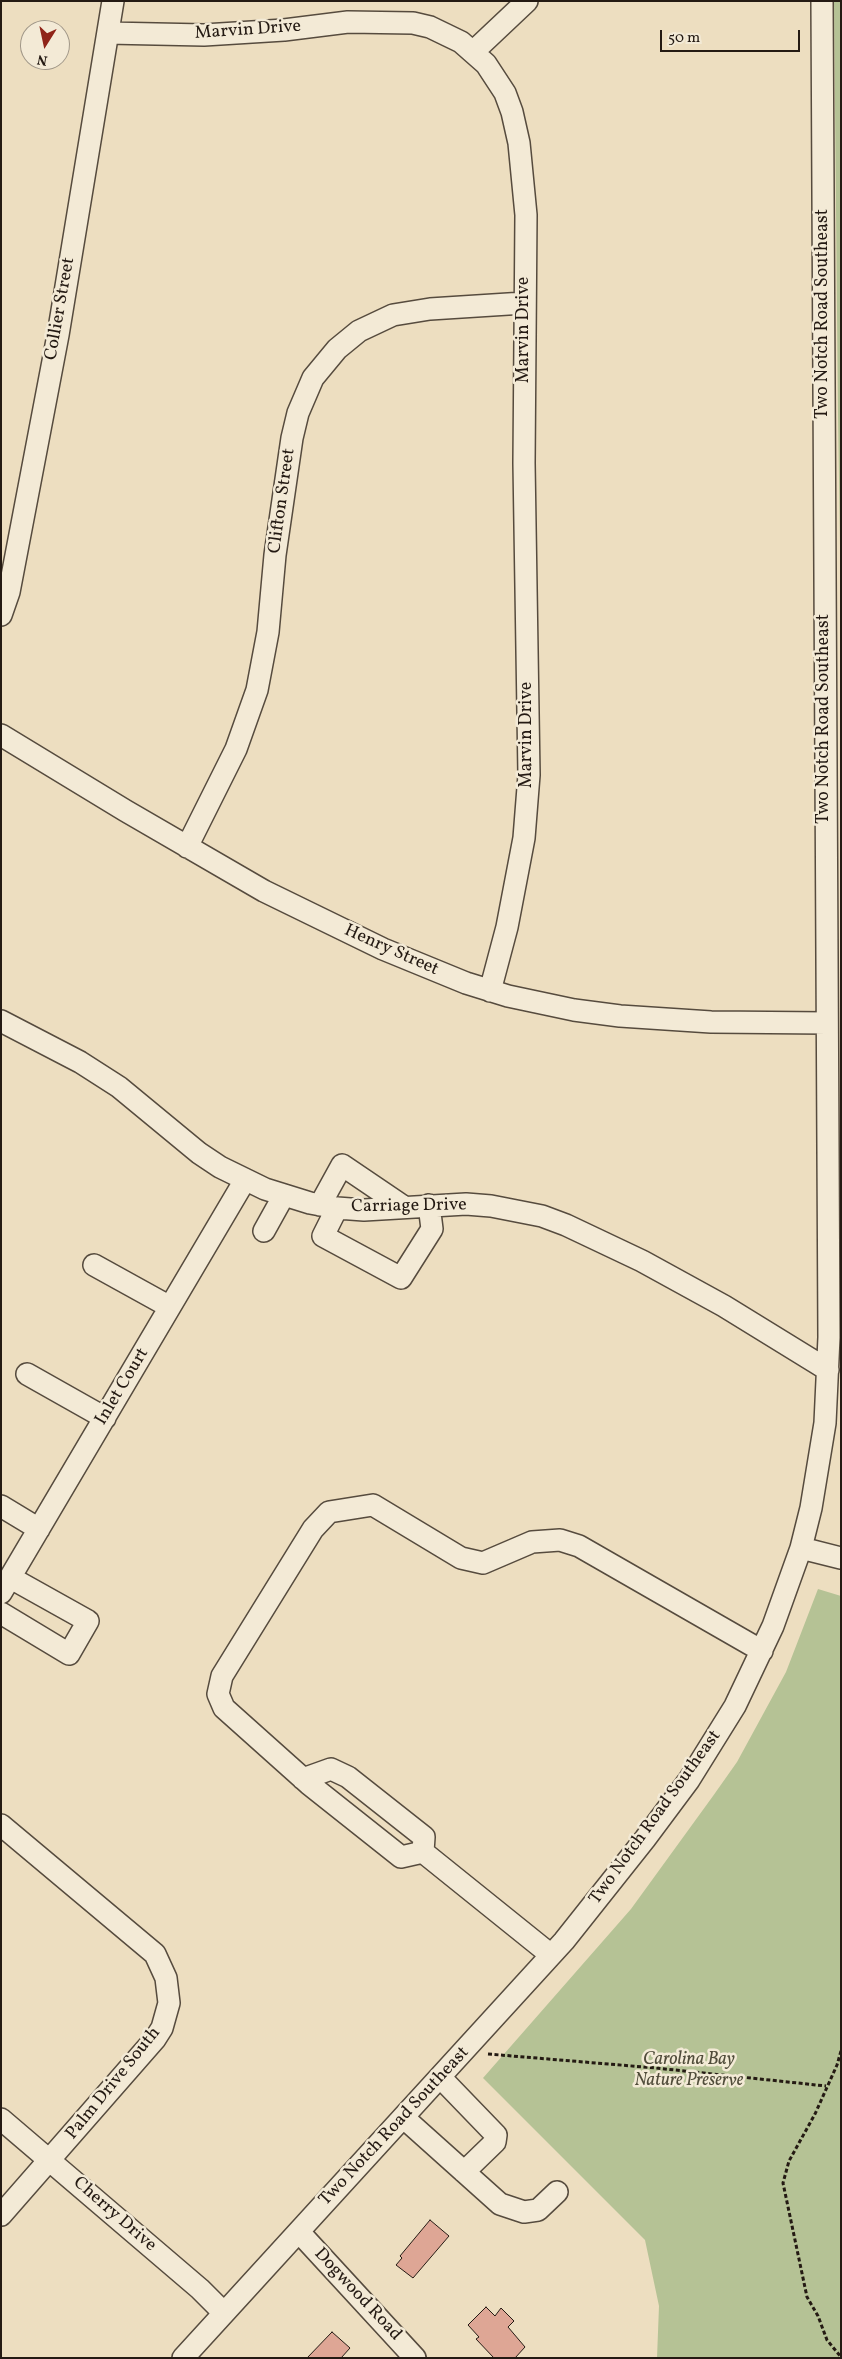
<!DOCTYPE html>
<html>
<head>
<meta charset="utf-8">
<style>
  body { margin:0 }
  #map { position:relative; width:842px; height:2359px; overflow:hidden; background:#eddec0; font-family:Vollkorn,serif }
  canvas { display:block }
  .frame { position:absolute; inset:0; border:2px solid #241a13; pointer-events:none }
  .north { position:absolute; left:20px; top:20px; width:50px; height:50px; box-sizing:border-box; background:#f3ead6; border:1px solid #a09788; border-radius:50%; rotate:190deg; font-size:14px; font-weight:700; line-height:20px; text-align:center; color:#241a13 }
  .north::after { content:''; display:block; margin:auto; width:18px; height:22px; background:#8f2418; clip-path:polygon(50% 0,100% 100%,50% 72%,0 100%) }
  .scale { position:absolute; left:660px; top:30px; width:140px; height:22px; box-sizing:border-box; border:2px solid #241a13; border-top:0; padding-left:6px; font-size:15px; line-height:18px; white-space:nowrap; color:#241a13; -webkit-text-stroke:4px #f3ead6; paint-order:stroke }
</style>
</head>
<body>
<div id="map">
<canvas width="842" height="2359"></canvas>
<div class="frame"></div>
<div class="north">N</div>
<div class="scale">50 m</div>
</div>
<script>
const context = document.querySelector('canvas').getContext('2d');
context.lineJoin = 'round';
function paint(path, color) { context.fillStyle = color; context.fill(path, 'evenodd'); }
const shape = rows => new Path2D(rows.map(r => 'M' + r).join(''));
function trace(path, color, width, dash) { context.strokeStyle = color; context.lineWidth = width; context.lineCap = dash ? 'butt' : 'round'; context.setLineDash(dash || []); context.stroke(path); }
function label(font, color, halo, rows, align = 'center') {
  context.font = font + ' Vollkorn,serif'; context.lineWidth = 5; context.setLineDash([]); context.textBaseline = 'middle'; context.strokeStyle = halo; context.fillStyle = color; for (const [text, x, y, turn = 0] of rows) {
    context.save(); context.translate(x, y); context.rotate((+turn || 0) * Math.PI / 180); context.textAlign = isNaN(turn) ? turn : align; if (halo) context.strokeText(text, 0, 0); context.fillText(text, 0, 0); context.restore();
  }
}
paint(shape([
  [834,1,841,1,841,612,838,414],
  [818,1589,841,1596,841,2358,657,2358,659,2306,645,2240,483,2078,631,1909,713,1796,737,1762,786,1672]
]), '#b5c295');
const building = shape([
  [430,2220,449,2236,413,2278,396,2265,402,2258,400,2256,430,2220],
  [486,2307,495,2316,501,2308,514,2321,508,2327,525,2347,515,2358,494,2358,476,2339,479,2337,468,2325,486,2307],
  [332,2332,350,2348,341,2358,307,2358,332,2332]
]);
paint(building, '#dea695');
trace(building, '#241a13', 1);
const minor = shape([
  [108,33,204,35,284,30,348,22,413,23,430,27,461,42,486,64,505,93,512,112,519,143,526,215,524,463,529,775,524,838,507,927,490,991],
  [473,52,527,1],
  [1,615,9,592,58,335,113,1],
  [1,735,126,811,264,891,383,949,466,983,508,996,574,1010,620,1016,711,1022,827,1023],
  [187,847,236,749,257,690,268,632,275,555,292,438,298,413,313,378,337,349,359,331,393,315,430,309,524,303],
  [1,1021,80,1062,119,1087,199,1153,220,1167,265,1189,310,1203,337,1208,364,1210,466,1204,491,1206,542,1216,566,1225,642,1261,724,1306,828,1370],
  [320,1205,342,1165,404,1207],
  [337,1208,323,1236,401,1278,432,1229,429,1205],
  [264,1231,284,1195],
  [94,1265,170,1307],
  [27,1374,105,1418],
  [1,1506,39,1529],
  [801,1548,841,1558],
  [1,1593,245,1180],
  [1,1613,69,1654,88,1621,11,1578],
  [303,1779,331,1769,348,1777,424,1837,423,1852],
  [1,1825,155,1954,166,1978,169,2003,162,2028,155,2039,1,2215],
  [551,1955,423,1852,401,1857,309,1784,224,1708,218,1694,222,1676,313,1529,329,1512,373,1505,461,1558,483,1563,532,1542,560,1540,579,1546,762,1651],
  [441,2078,496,2135,495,2142,464,2172],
  [404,2118,500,2204,524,2212,538,2210,557,2192],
  [1,2119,200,2289,224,2313],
  [299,2232,415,2358],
  [183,2358,564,1941,645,1839,689,1780,735,1706,773,1626,801,1548,811,1508,825,1423,829,1337,822,1]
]);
trace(minor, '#564b3e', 24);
trace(shape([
  [841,2051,837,2065,815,2114,789,2161,783,2183,807,2297,818,2316,827,2340,841,2357],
  [488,2054,656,2068,826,2086]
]), '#241a13', 3, [4, 2.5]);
trace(minor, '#f3ead6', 21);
label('18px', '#241a13', '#f3ead6', [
  ["Marvin Drive",248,31,-4],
  ["Collier Street",61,309,-80],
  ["Two Notch Road Southeast",824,314,-90],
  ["Marvin Drive",525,330,-90],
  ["Clifton Street",283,501,-82],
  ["Two Notch Road Southeast",825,719,-90],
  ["Marvin Drive",528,735,-90],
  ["Henry Street",391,951,24],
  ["Carriage Drive",409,1207,-1],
  ["Inlet Court",123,1387,-59],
  ["Two Notch Road Southeast",656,1818,-54],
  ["Palm Drive South",114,2084,-51],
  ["Two Notch Road Southeast",395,2127,-47],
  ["Cherry Drive",114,2215,41],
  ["Dogwood Road",357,2295,47]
]);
label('italic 18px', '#504c3a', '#f3ead6', [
  ["Carolina Bay",689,2061],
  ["Nature Preserve",689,2082]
]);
</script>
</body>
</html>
